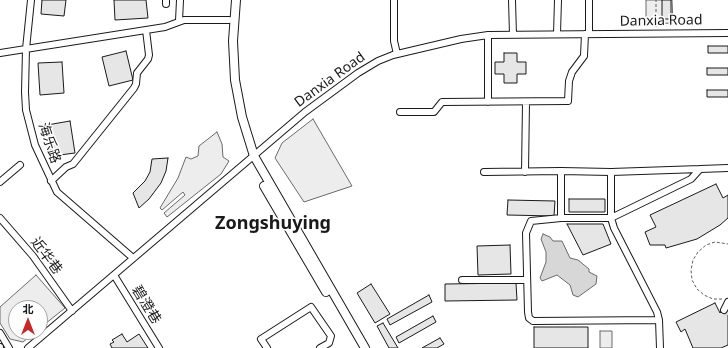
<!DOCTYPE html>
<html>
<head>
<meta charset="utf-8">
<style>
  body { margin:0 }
  #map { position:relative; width:728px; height:348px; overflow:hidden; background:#fff; font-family:"Noto Sans","Noto Sans SC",sans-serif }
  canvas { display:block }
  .north { position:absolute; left:8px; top:300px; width:40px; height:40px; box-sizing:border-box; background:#fff; border:1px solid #a3a3a3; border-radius:50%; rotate:0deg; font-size:11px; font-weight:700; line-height:16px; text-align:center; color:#1a1a1a }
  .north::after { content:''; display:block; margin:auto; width:14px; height:18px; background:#c62828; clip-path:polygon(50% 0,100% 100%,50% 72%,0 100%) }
</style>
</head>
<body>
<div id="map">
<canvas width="728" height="348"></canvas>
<div class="north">北</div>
</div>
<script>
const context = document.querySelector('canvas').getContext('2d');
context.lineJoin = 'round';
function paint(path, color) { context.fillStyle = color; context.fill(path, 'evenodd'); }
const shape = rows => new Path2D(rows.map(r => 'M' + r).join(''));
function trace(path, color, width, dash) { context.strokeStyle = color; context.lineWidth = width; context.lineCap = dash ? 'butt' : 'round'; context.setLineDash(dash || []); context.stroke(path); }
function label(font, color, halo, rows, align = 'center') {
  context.font = font + ' "Noto Sans","Noto Sans SC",sans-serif'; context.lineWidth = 3; context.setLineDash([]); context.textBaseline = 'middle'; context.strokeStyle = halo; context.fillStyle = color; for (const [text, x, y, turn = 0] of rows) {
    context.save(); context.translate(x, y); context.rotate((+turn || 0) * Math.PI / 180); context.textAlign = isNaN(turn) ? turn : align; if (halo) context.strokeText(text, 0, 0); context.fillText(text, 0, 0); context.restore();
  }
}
const built = shape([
  [646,0,672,0,673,23,646,24,646,0],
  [313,119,352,186,304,202,275,158,282,143,313,119],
  [217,132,222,144,223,157,229,161,221,174,167,217,164,213,185,195,183,192,162,210,160,208,178,178,186,157,191,159,198,156,199,146,217,132],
  [36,275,65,308,40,328,40,308,16,308,16,332,35,332,23,342,10,339,0,323,0,307,36,275],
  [600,331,612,331,612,348,600,348,600,331]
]);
paint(built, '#ededed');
trace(built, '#6a6a6a', 1);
const water = shape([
  [543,234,550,237,553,241,562,241,570,258,578,260,589,269,589,272,597,276,596,284,578,297,573,295,570,285,557,275,542,281,540,278,546,262,546,252,541,239,543,234]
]);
paint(water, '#d7d7d7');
trace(water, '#6a6a6a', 1);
const building = shape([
  [42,0,66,0,64,16,41,14,42,0],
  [114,0,146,0,148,18,115,20,114,0],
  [662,0,671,0,671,19,662,19,662,0],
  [708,46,728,46,728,53,708,53,708,46],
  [126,51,133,80,109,86,102,57,126,51],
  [504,53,517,53,517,62,526,62,526,74,517,74,517,83,504,83,504,74,495,74,495,62,504,62,504,53],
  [62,62,64,93,40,95,38,63,62,62],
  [707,68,728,68,728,75,707,75,707,68],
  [707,90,728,90,728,97,707,97,707,90],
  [70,121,75,153,52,156,47,125,70,121],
  [168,158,166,171,161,183,149,199,139,208,133,193,145,181,150,172,152,159,168,158],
  [716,184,723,198,728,195,728,218,720,225,697,239,666,248,665,245,650,245,645,232,656,227,650,215,716,184],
  [569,199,605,199,605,212,569,212,569,199],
  [508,200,555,201,554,216,507,215,508,200],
  [567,224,603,224,611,244,583,255,567,224],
  [510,245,511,274,478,275,477,246,510,245],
  [516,283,517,300,445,301,445,284,516,283],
  [371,284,390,314,375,323,357,293,371,284],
  [429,295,432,302,390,325,387,319,429,295],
  [715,303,720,313,722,310,728,311,728,345,721,348,693,348,685,329,681,332,676,322,715,303],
  [433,316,436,322,399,343,396,337,433,316],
  [383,323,398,348,389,348,377,326,383,323],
  [534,327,588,327,588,348,534,348,534,327],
  [122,334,127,342,139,334,148,348,112,348,110,344,114,342,112,340,122,334],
  [440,338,444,344,437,348,422,348,440,338]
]);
paint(building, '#e6e6e6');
trace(building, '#1a1a1a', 1);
trace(shape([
  [724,310,728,318]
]), '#ddd', 6, [6, 3]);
const minor = shape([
  [31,0,26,49,25,92,26,110,35,145,57,192,133,258],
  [166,0,166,4],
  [394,0,394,41,397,54],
  [512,0,513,35],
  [179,21,180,0],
  [557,34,558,0],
  [589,34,589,0],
  [0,53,165,27,184,20,229,20],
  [488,102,488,35],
  [400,112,434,112,442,102,568,101,569,81,572,72,584,56,585,34],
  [484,172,561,171],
  [525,172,526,102],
  [51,181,66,167,73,164,134,88,136,84,137,73,148,59,149,55,146,30],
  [0,182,20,165],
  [0,218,33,256,72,311],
  [561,218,561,171,611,172],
  [114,275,159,348],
  [462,280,527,280],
  [724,310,728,302],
  [659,320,533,321,529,318,528,312,526,233,531,221,561,218,611,218,611,172,700,169],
  [0,333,9,348],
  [0,347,0,348],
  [28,348,305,112,358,73,378,61,393,55,461,39,488,35,728,33],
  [267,348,261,339,311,307,331,336,329,343,320,348],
  [660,348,659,320,657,312,614,228,611,218,691,179,700,169,728,168]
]);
const major = shape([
  [236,0,233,41,235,80,242,117,254,156,365,348],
  [264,186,326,292]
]);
trace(minor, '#1a1a1a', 8);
trace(major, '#1a1a1a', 10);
trace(shape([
  [656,27,656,0],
  [722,299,713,299,704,295,697,289,692,280,691,270,693,260,698,252,706,245,715,242,728,244]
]), '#5f5f5f', 1, [3, 2]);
trace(minor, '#fff', 6);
trace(major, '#fff', 8);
label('14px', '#1a1a1a', '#fff', [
  ["Danxia Road",661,21,-1],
  ["Danxia Road",330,80,-36],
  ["海乐路",49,143,71],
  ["近华巷",46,256,53],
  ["碧澄巷",146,305,58]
]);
label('bold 18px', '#1a1a1a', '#fff', [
  ["Zongshuying",273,224]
]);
</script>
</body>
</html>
